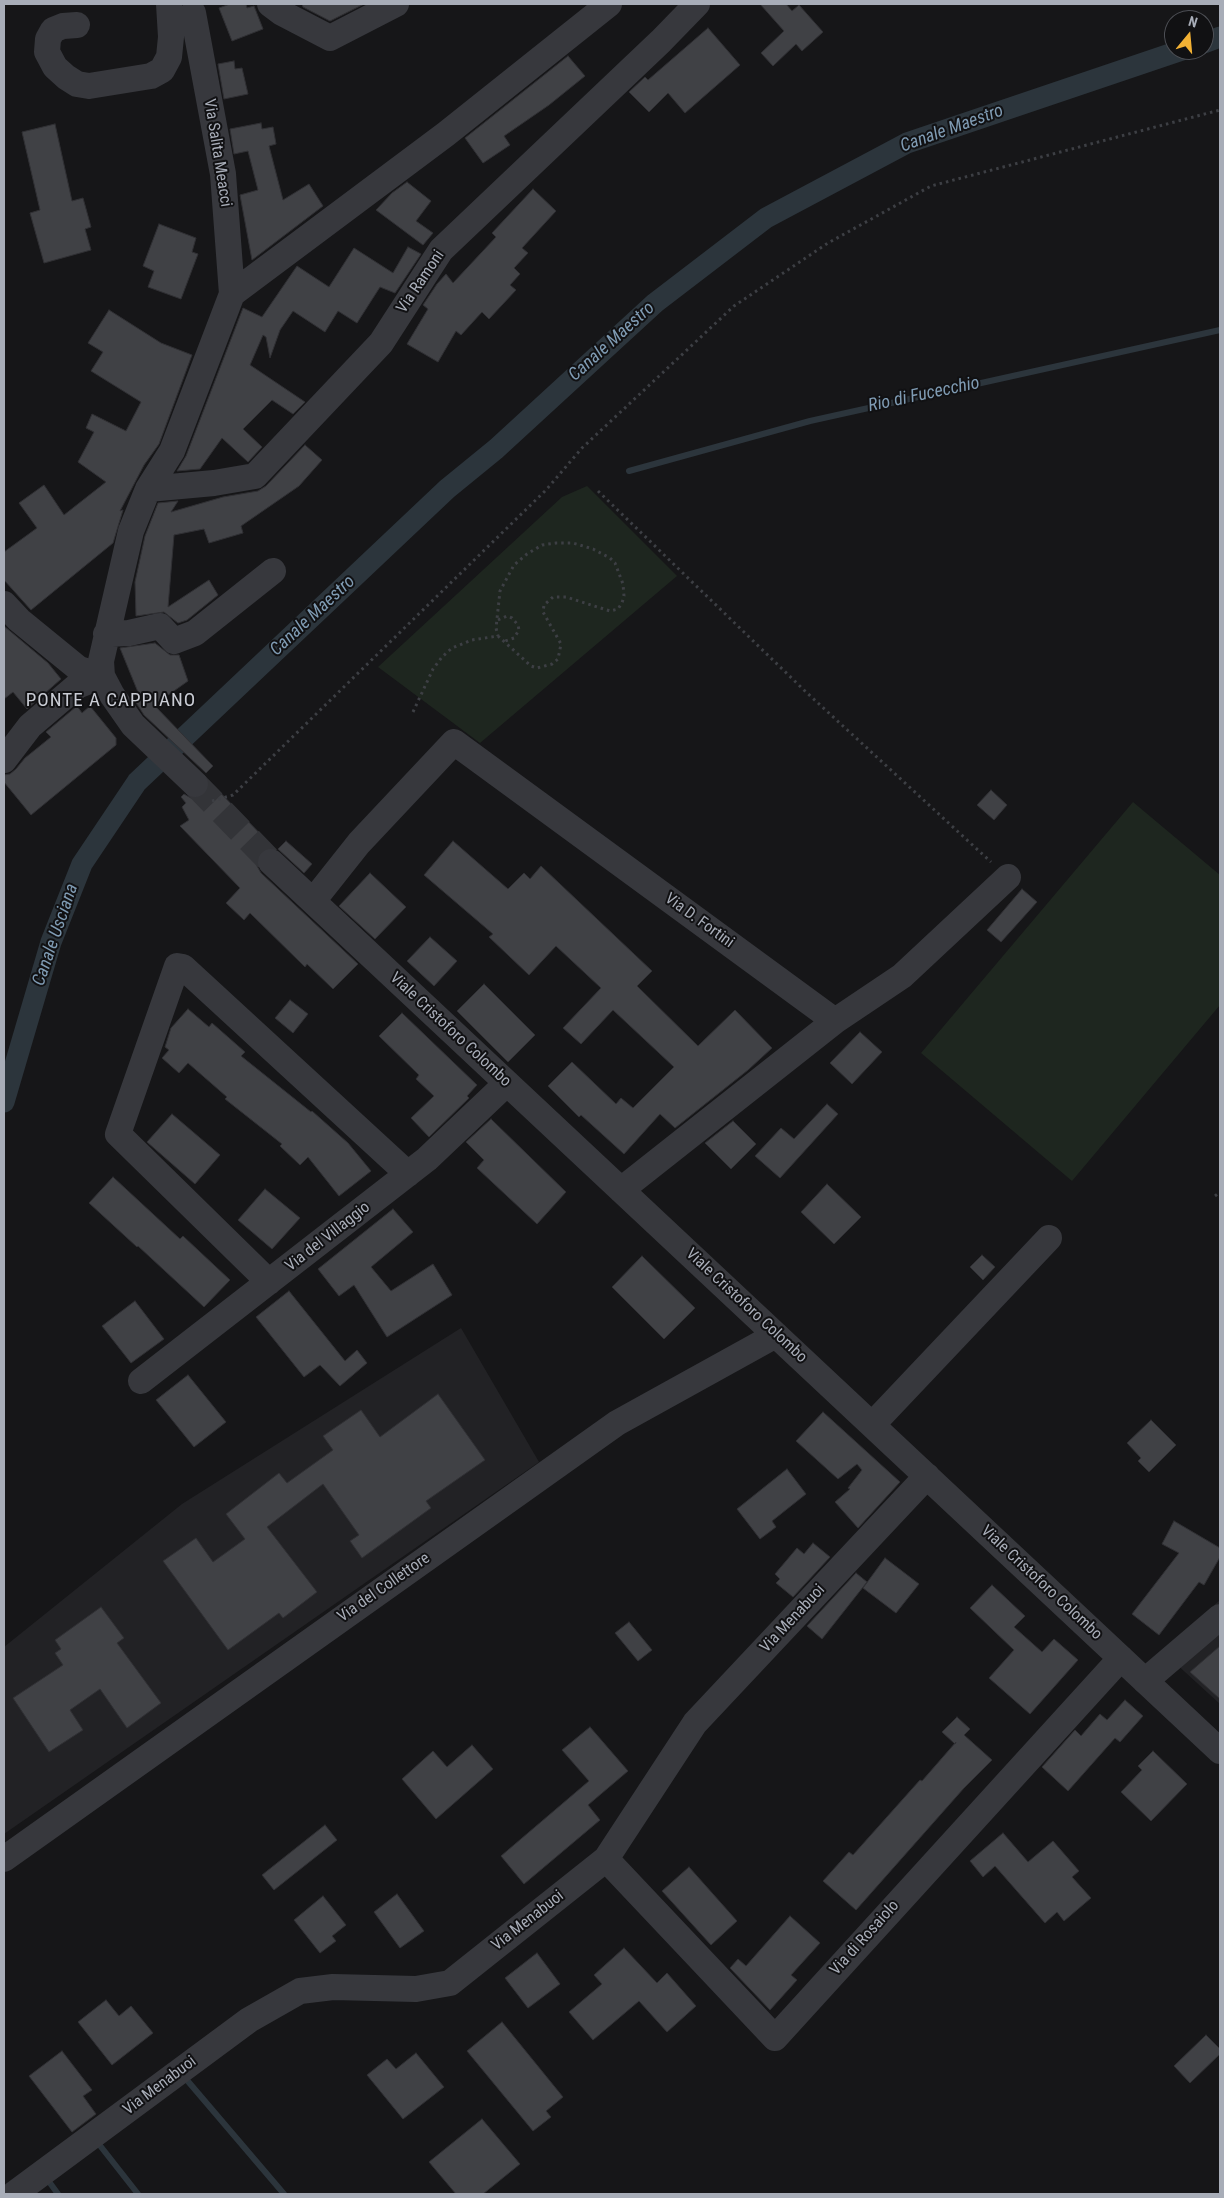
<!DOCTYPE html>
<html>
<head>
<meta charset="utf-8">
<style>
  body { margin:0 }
  #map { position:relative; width:1224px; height:2198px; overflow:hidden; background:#161618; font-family:"Roboto Condensed",sans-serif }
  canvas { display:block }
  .frame { position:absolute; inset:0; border:5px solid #a8adb8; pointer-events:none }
  .north { position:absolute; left:1164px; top:10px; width:50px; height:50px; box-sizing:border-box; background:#111113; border:1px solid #4d4f55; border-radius:50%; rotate:17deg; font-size:14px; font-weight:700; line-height:20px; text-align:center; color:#a8adb8 }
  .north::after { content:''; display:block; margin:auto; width:18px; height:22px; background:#f2b134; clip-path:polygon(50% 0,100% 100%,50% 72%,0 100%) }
</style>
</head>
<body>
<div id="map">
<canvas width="1224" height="2198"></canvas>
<div class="frame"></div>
<div class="north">N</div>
</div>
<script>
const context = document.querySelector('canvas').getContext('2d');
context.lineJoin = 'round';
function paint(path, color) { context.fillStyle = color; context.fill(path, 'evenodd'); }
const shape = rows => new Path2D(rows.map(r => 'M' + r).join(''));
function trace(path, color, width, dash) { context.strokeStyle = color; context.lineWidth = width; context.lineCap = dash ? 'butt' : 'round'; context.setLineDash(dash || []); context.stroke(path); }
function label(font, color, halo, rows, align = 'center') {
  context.font = font + ' "Roboto Condensed",sans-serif'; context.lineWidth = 4; context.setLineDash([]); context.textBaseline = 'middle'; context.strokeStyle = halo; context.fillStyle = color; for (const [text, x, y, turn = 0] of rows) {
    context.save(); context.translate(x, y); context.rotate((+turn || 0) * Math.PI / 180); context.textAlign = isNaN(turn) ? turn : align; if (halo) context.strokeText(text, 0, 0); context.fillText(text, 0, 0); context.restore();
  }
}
paint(shape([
  [461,1328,539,1462,4,1834,4,1647,182,1504],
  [1220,1600,1220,1704,1162,1651]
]), '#222225');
paint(shape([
  [587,486,677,576,480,743,378,667,562,497],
  [1133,802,1220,875,1220,1005,1072,1181,921,1053]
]), '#1e261f');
trace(shape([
  [629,471,810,421,1220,330],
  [186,2079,284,2194],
  [98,2143,138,2194],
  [50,2183,58,2194]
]), '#2c353c', 6);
trace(shape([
  [1204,43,1220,37],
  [4,1102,51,942,82,864,137,782,447,489,496,449,655,303,766,218,907,143,1182,50]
]), '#2c353c', 21);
const building = shape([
  [230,4,246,4,247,8,254,6,263,29,232,41,219,8,230,4],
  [302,4,364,4,330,21,303,7,302,4],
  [760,4,786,4,792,11,799,5,823,32,802,51,796,44,773,66,761,53,784,31,760,4],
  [708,28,740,65,685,113,668,93,649,112,629,92,645,77,648,80,708,28],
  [568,56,585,76,549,105,504,136,510,145,483,163,465,138,568,56],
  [234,61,235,69,242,68,248,94,224,99,218,64,234,61],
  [261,123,262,129,273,127,276,144,269,146,283,200,309,184,323,206,252,260,240,195,258,190,248,151,234,154,230,129,261,123],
  [55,124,72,201,83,198,91,227,85,229,91,250,44,263,30,213,40,210,22,132,55,124],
  [407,182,431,201,416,221,433,233,423,245,376,210,392,193,407,182],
  [533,189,556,211,522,248,528,253,514,268,520,274,510,285,516,290,489,319,482,312,461,335,456,331,438,362,407,344,428,309,423,305,437,284,446,274,453,283,496,237,492,233,533,189],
  [159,224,196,238,192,252,198,254,181,299,148,287,154,271,143,266,159,224],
  [408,247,421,254,395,293,380,287,357,323,338,311,325,332,293,311,280,330,270,358,266,337,263,335,250,365,305,402,293,414,272,400,243,429,262,447,248,462,222,438,200,469,177,471,186,456,243,308,262,317,297,266,329,287,354,248,393,273,408,247],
  [109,310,161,343,192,355,159,444,144,465,120,511,123,510,113,543,31,610,4,580,4,552,37,528,19,503,44,485,64,515,106,482,78,462,94,432,86,428,92,414,126,431,141,402,91,371,103,352,88,343,109,310],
  [305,445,322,460,299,486,241,526,243,533,209,543,204,529,174,535,168,607,209,580,218,595,187,620,178,623,164,612,136,616,135,582,145,536,158,503,178,501,171,512,223,497,258,491,266,486,305,445],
  [4,626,48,663,61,679,27,709,13,692,4,699,4,626],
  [155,643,170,655,179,655,188,681,154,705,213,766,206,773,144,715,135,701,140,697,120,648,155,643],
  [77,706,82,713,90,706,116,738,116,745,31,815,4,782,4,775,10,774,16,769,25,758,51,737,46,732,77,706],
  [209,781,273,847,266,848,260,851,257,858,257,866,261,873,358,964,333,989,307,964,305,967,250,913,244,920,226,903,240,888,180,826,189,820,182,807,186,803,181,797,184,794,191,798,200,798,206,794,209,788,209,781],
  [991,790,1007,805,994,820,977,805,991,790],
  [286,841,312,864,304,873,278,849,286,841],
  [453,841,508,889,524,873,530,879,541,866,652,971,637,986,698,1046,735,1010,772,1048,748,1070,675,1128,660,1114,624,1154,581,1115,579,1117,548,1086,572,1062,616,1104,621,1098,633,1108,674,1067,613,1010,581,1044,563,1028,601,988,556,946,529,975,489,937,493,934,424,875,453,841],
  [370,873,406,907,375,939,339,906,370,873],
  [1022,889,1037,902,1001,942,987,930,1022,889],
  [430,937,457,961,434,986,407,961,430,937],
  [484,984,535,1035,508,1062,457,1011,484,984],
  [290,1000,308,1014,293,1033,275,1018,290,1000],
  [188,1009,209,1027,212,1023,245,1052,241,1056,311,1112,312,1111,348,1143,371,1171,339,1196,308,1157,300,1165,280,1146,282,1144,225,1099,227,1097,188,1063,179,1073,162,1058,169,1050,165,1047,171,1028,188,1009],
  [402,1013,477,1085,467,1096,469,1098,429,1137,411,1118,434,1096,416,1079,419,1075,379,1036,402,1013],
  [860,1032,882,1052,852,1084,830,1063,860,1032],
  [827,1104,838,1114,780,1178,755,1156,781,1128,794,1139,827,1104],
  [172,1114,220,1155,195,1184,147,1142,172,1114],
  [491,1119,566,1192,537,1224,477,1168,484,1160,466,1142,491,1119],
  [733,1121,756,1144,731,1169,705,1143,733,1121],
  [113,1177,180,1239,183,1236,230,1280,204,1307,138,1246,137,1247,89,1203,113,1177],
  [827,1184,861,1217,834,1244,801,1212,827,1184],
  [265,1189,300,1218,272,1249,238,1220,265,1189],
  [393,1209,413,1232,371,1267,391,1291,433,1264,452,1295,387,1337,354,1285,339,1296,318,1269,393,1209],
  [982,1255,995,1267,983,1280,970,1267,982,1255],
  [642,1256,695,1308,664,1339,612,1287,642,1256],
  [289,1291,345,1361,357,1350,367,1363,340,1386,320,1365,304,1377,256,1317,289,1291],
  [135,1301,164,1339,131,1363,102,1326,135,1301],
  [188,1375,226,1422,194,1447,156,1400,188,1375],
  [438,1394,485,1460,426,1501,431,1508,362,1558,350,1541,359,1535,323,1484,267,1527,317,1592,283,1618,279,1613,228,1650,163,1561,196,1538,213,1562,245,1539,226,1514,279,1473,287,1483,333,1450,323,1436,361,1410,380,1437,438,1394],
  [823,1412,900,1482,858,1528,835,1502,850,1489,848,1488,862,1470,857,1464,838,1479,796,1441,823,1412],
  [1151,1420,1176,1445,1149,1472,1138,1461,1141,1458,1127,1443,1151,1420],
  [787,1469,806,1494,772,1521,776,1527,760,1539,737,1509,787,1469],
  [1174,1521,1220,1548,1220,1557,1204,1585,1199,1582,1159,1635,1132,1614,1179,1553,1162,1544,1174,1521],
  [813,1543,830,1557,793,1597,776,1583,780,1579,775,1574,797,1548,804,1554,813,1543],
  [885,1558,919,1584,896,1613,863,1588,885,1558],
  [856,1573,867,1582,822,1639,807,1626,856,1573],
  [992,1585,1025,1616,1014,1627,1042,1652,1054,1639,1078,1660,1030,1714,989,1678,1014,1650,970,1608,992,1585],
  [101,1607,124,1638,117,1643,161,1703,127,1728,100,1689,70,1710,83,1730,49,1752,13,1698,63,1665,55,1653,61,1649,55,1640,101,1607],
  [629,1622,652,1650,638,1661,615,1633,629,1622],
  [1220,1646,1220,1699,1190,1672,1220,1646],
  [1125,1700,1143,1716,1120,1742,1115,1738,1068,1791,1042,1767,1075,1730,1081,1736,1100,1714,1107,1720,1125,1700],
  [957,1717,970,1729,964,1735,992,1760,964,1788,856,1910,823,1881,849,1852,853,1855,920,1780,922,1781,956,1742,955,1744,942,1732,957,1717],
  [590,1727,628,1771,588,1805,600,1820,524,1884,501,1856,589,1781,562,1750,590,1727],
  [472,1745,493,1769,436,1819,402,1779,433,1751,447,1767,472,1745],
  [1153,1751,1187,1784,1151,1821,1121,1792,1142,1770,1138,1766,1153,1751],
  [325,1825,337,1840,274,1890,262,1875,325,1825],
  [1003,1833,1028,1862,1053,1841,1079,1871,1072,1877,1091,1898,1064,1921,1057,1912,1045,1923,995,1866,983,1877,970,1861,1003,1833],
  [689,1867,737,1921,711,1945,662,1891,689,1867],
  [397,1894,424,1931,400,1948,374,1912,397,1894],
  [323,1896,346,1925,332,1936,336,1941,320,1953,294,1920,323,1896],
  [790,1916,820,1943,791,1975,797,1980,770,2010,730,1968,738,1959,746,1966,790,1916],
  [624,1948,657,1983,667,1973,696,2006,667,2032,639,2001,593,2040,569,2012,602,1984,594,1975,624,1948],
  [537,1953,560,1984,528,2008,505,1978,537,1953],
  [106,2000,119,2016,131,2006,153,2033,112,2065,78,2022,106,2000],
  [502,2022,563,2097,546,2111,551,2117,533,2131,467,2051,502,2022],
  [1206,2035,1220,2049,1220,2054,1190,2083,1174,2066,1206,2035],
  [62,2051,92,2090,83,2096,96,2114,72,2132,29,2076,62,2051],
  [416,2053,444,2087,403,2119,367,2075,387,2059,396,2069,416,2053],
  [482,2119,520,2164,483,2194,456,2194,429,2162,482,2119]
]);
paint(building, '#404145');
trace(building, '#303034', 1);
trace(shape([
  [195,784,271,862]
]), '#333438', 26, [26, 13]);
trace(shape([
  [598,491,806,692,991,862],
  [498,620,507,616,512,618,518,625,519,630,514,638,505,641],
  [413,712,433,669,442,657,452,648,472,640,498,636,531,666,537,668,552,664,558,659,561,644,543,612,544,605,553,597,566,597,610,611,618,609,622,603,624,596,623,584,615,563,610,558,593,549,573,543,556,543,542,545,527,554,514,565,500,591,496,628,498,636],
  [212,801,233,795,546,490,582,448,734,306,828,243,931,186,1220,110],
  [1215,1196,1220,1192]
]), '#3d3f44', 3, [2.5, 4]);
trace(shape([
  [270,4,282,13,330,38,396,4],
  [193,13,223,174,232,294],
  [77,25,63,26,53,30,48,39,47,52,55,67,66,77,77,84,89,86,151,76,162,70,169,57,171,37,169,4],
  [148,489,214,483,255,476,381,343,441,250,661,41,697,4],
  [4,604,19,620,79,669,102,676],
  [106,634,129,633,160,626,174,641,195,633,273,571],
  [4,760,30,726,77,686,102,676],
  [195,784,133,725,112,695,102,676,101,661,131,531,148,489,172,451,232,294,446,134,609,4],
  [271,862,1220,1751],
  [313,901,359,843,454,742,835,1021,621,1190],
  [835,1021,902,976,1008,877],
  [269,1282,118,1134,177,966,183,967,408,1174],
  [141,1381,427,1159,507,1083],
  [872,1425,1049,1238],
  [1145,1681,1220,1617],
  [4,1859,617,1423,776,1335],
  [606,1859,775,2038,1121,1658],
  [14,2194,249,2020,300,1991,333,1987,416,1989,450,1983,606,1859,695,1723,927,1476]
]), '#37383d', 26);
label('16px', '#a8adb8', '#111113', [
  ["Via Salita Meacci",217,153,81],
  ["Via Ramoni",421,282,-56],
  ["Via D. Fortini",699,921,36],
  ["Viale Cristoforo Colombo",450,1030,43],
  ["Via del Villaggio",328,1237,-38],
  ["Viale Cristoforo Colombo",746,1306,43],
  ["Viale Cristoforo Colombo",1041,1583,43],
  ["Via del Collettore",384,1588,-35],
  ["Via Menabuoi",793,1619,-47],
  ["Via Menabuoi",528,1921,-38],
  ["Via di Rosaiolo",865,1938,-48],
  ["Via Menabuoi",160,2086,-37]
]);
label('italic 18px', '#7f9bb3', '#111113', [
  ["Canale Maestro",952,129,-20],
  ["Canale Maestro",612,342,-42],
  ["Rio di Fucecchio",924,395,-12],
  ["Canale Maestro",313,616,-43],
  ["Canale Usciana",56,935,-71]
]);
context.letterSpacing = '1px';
label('19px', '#c9ccd4', '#111113', [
  ["PONTE A CAPPIANO",111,701]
]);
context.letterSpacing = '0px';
</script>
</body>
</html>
